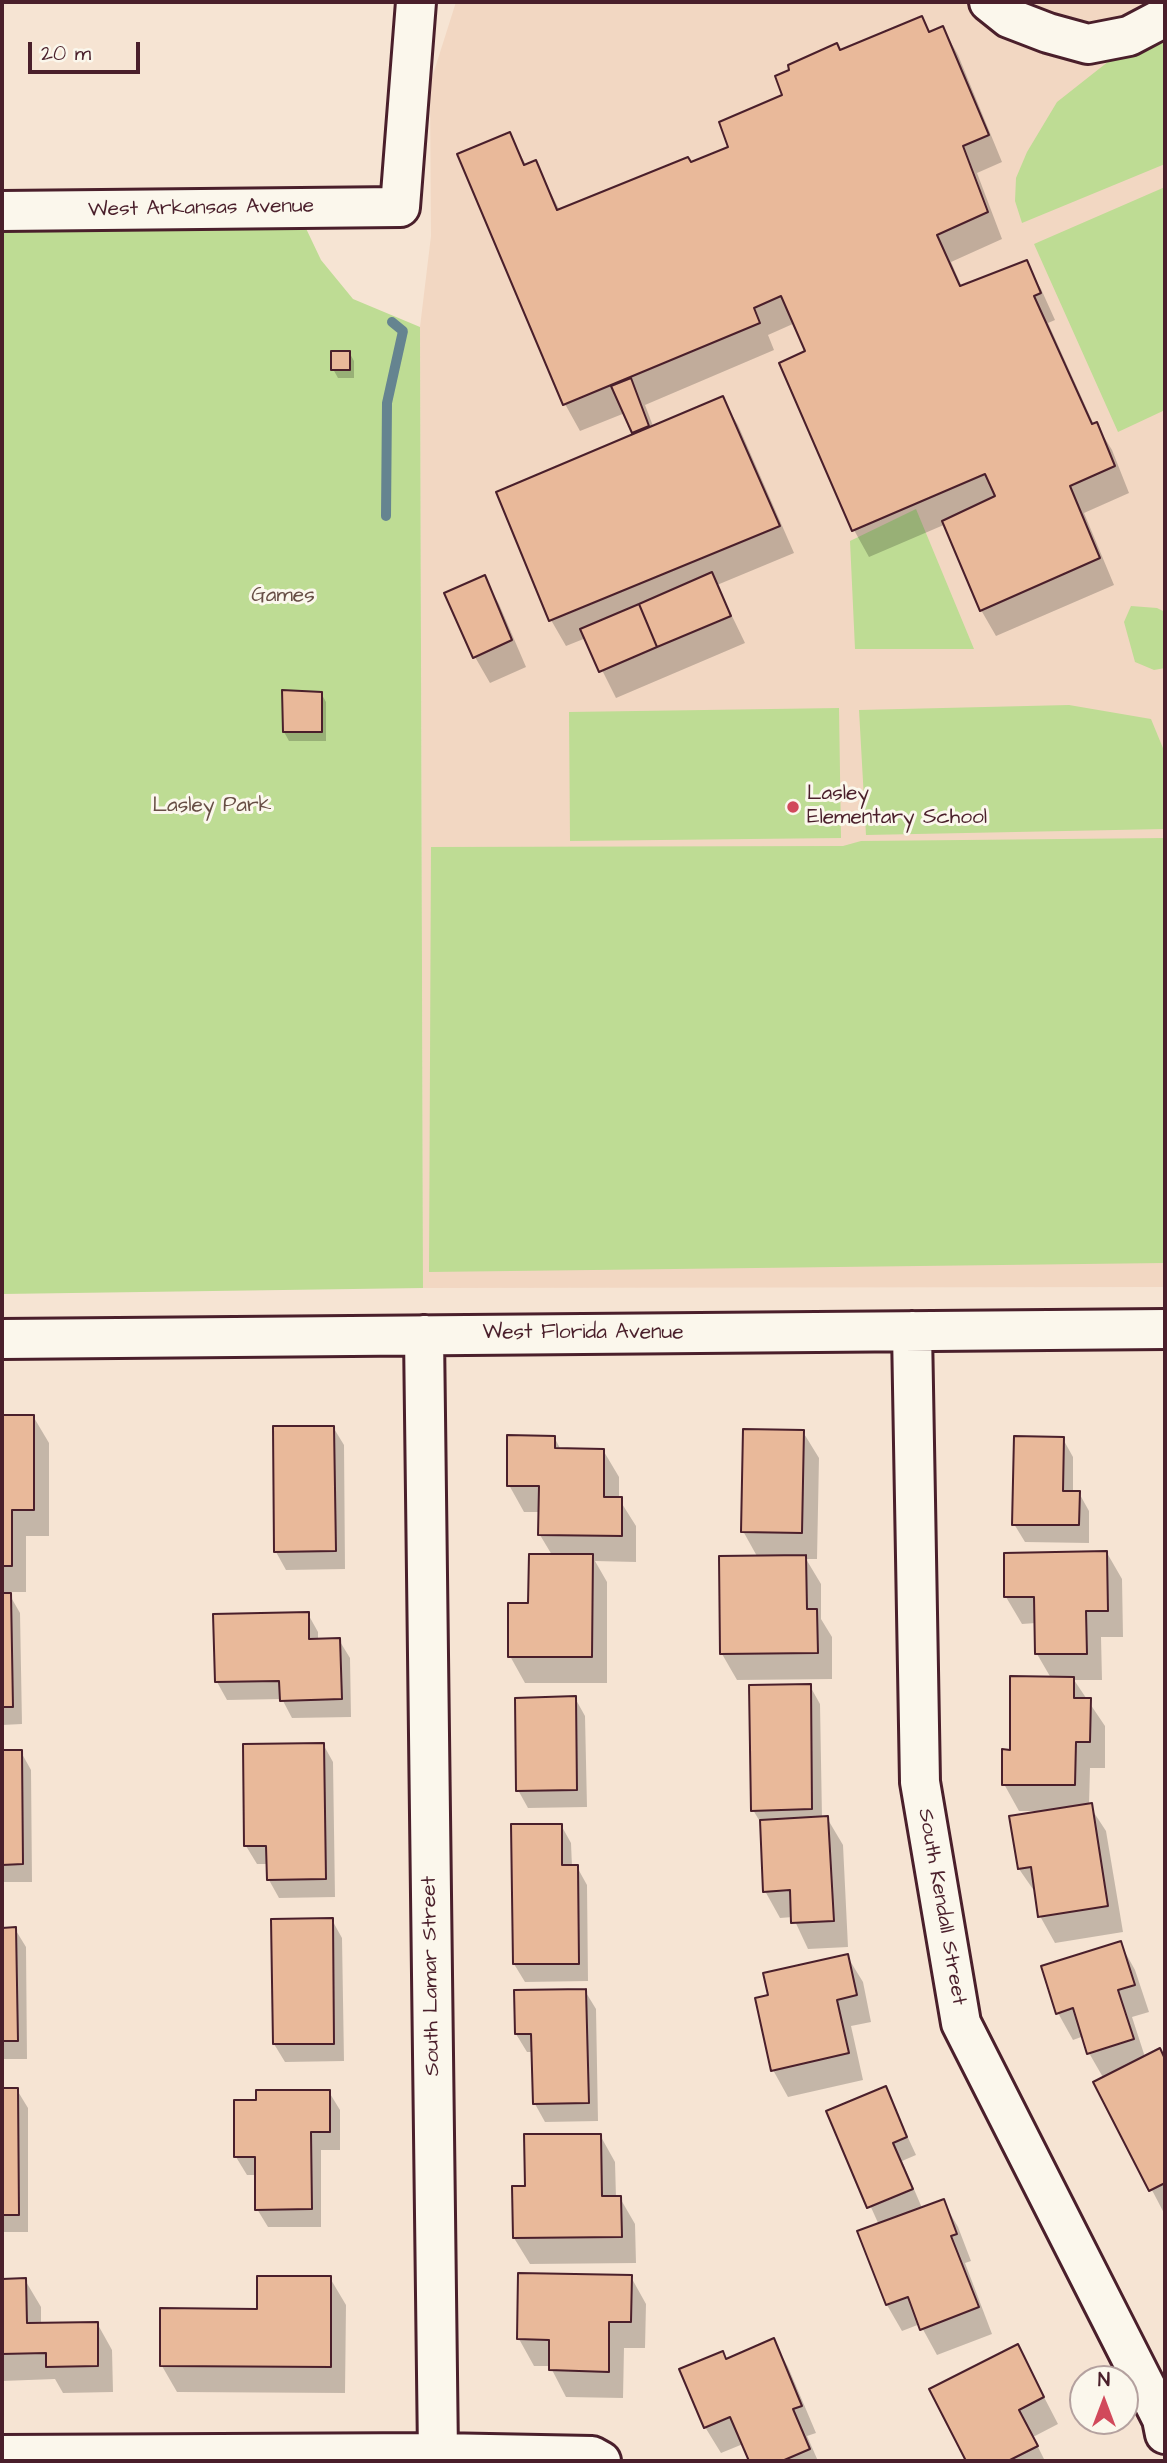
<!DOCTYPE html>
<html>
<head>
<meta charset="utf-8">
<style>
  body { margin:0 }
  #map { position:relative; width:1167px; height:2463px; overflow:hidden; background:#f6e4d3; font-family:"Architects Daughter",sans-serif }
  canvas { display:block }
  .frame { position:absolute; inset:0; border:4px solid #4a1f2b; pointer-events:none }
  .north { position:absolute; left:1069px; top:2365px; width:70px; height:70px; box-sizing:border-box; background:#fbf7ec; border:2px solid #b4a19f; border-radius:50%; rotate:0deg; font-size:19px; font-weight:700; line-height:28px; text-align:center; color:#4a1f2b }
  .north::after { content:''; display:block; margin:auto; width:24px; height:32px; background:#d1495b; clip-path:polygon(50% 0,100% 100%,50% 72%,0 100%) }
  .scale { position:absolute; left:28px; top:42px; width:112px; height:32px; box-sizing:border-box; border:4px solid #4a1f2b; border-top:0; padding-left:9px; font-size:21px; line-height:24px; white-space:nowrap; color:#4a1f2b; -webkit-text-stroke:5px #fbf7ec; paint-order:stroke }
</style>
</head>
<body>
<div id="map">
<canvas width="1167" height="2463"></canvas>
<div class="frame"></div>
<div class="north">N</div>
<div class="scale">20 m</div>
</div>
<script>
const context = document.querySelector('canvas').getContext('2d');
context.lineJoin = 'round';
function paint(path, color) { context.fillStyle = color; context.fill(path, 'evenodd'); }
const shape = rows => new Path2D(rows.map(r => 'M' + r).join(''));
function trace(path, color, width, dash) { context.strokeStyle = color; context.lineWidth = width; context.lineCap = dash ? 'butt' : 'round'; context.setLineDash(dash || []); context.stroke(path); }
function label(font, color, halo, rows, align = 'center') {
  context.font = font + ' "Architects Daughter",sans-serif'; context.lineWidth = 6; context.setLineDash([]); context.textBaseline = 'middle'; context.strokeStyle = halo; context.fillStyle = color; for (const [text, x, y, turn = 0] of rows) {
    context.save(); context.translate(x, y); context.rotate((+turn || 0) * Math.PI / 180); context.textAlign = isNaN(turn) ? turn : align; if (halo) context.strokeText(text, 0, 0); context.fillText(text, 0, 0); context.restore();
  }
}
paint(shape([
  [456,2,1165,2,1165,1287,423,1288,420,327,431,236,430,84]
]), '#f2d7c2');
paint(shape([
  [1161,42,1165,44,1165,164,1022,223,1015,201,1016,178,1027,152,1057,102,1109,61],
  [1165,187,1165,410,1118,432,1034,244],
  [302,220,321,260,353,299,420,327,423,1288,2,1294,2,222],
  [916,509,974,649,855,649,850,541],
  [1131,606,1157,608,1165,612,1165,668,1154,670,1135,662,1124,622],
  [1069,705,1151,719,1165,753,1165,829,866,835,859,710],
  [839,708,841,838,570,841,569,712],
  [1165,838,1165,1263,429,1272,431,847,843,846,861,841]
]), '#bedc94');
paint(shape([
  [943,28,958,55,1002,162,977,173,1002,239,951,262,962,287,1026,263,1041,289,1055,320,1048,323,1094,425,1096,424,1112,450,1129,493,1084,513,1114,585,996,636,981,610,946,524,869,557,854,530,808,351,795,323,768,335,774,350,645,405,653,426,722,399,738,425,794,553,717,585,745,643,616,698,586,638,566,646,551,620,634,434,625,413,580,431,565,404,509,134,526,165,535,162,560,211,730,148,785,96,840,52],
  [349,352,354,361,354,378,338,378,333,369],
  [484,578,499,604,526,667,490,683,475,657],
  [321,693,326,702,326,741,289,741,284,732],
  [2,1416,33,1416,49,1443,49,1536,26,1536,26,1592,8,1592,20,1613,22,1724,2,1725],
  [333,1427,344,1445,345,1569,286,1570,276,1552],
  [803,1432,819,1458,817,1559,806,1559,821,1584,821,1619,832,1637,832,1679,737,1680,722,1654,758,1558,743,1531],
  [554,1437,561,1450,603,1450,619,1477,619,1499,636,1526,636,1562,595,1561,607,1582,607,1683,525,1683,510,1656,552,1555,540,1535,540,1512,524,1512,509,1485],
  [1063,1439,1073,1457,1073,1493,1079,1493,1089,1511,1089,1543,1025,1542,1014,1524],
  [1107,1553,1122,1579,1123,1637,1101,1637,1102,1680,1074,1680,1105,1726,1105,1768,1090,1768,1089,1805,1106,1831,1123,1932,1055,1943,1040,1916,1037,1895,1019,1869,1039,1811,1019,1811,1004,1784,1011,1752,1051,1678,1037,1654,1036,1623,1022,1624,1006,1597],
  [308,1614,318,1632,318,1640,339,1640,350,1658,351,1717,292,1718,282,1699,227,1700,217,1682],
  [810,1686,820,1704,822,1818,827,1818,843,1845,848,1947,808,1949,793,1917,780,1918,765,1891,762,1825,753,1810],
  [575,1698,585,1716,587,1807,528,1808,518,1790],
  [323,1744,333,1762,335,1897,279,1898,269,1880,268,1864,257,1864,246,1846],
  [2,1752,21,1752,31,1770,32,1882,2,1882],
  [561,1825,571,1843,572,1867,577,1867,587,1885,588,1981,525,1982,514,1964],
  [332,1920,342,1938,344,2061,285,2062,274,2044],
  [2,1929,15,1929,26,1947,27,2059,2,2059],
  [1120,1943,1135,1970,1149,2012,1132,2017,1145,2057,1159,2050,1165,2061,1165,2215,1096,2083,1104,2079,1089,2053,1084,2036,1073,2040,1058,2013],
  [847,1956,863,1982,871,2022,851,2026,863,2080,788,2097,773,2070,770,1997],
  [585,1991,596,2009,598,2121,545,2122,535,2104,533,2052,527,2052,516,2034],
  [885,2088,916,2155,902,2161,922,2208,943,2201,958,2227,971,2261,965,2263,992,2334,937,2355,920,2324,902,2331,887,2305,860,2232,879,2225,828,2112],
  [2,2090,17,2090,28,2108,28,2232,2,2232],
  [329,2092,340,2110,340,2150,321,2150,321,2227,268,2227,257,2209,257,2175,247,2175,236,2157,258,2101],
  [600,2135,615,2162,616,2198,620,2198,635,2224,636,2263,530,2264,514,2238,526,2187],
  [631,2277,646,2304,645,2348,624,2348,623,2398,566,2397,550,2366,534,2366,519,2339],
  [330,2278,346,2305,345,2393,177,2392,162,2366,259,2310],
  [25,2280,41,2307,41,2324,97,2323,112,2350,113,2392,63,2393,55,2379,2,2381,2,2281],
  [773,2340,788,2367,816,2433,807,2436,818,2461,751,2461,743,2444,721,2453,705,2427],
  [1018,2347,1058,2424,1033,2437,1045,2461,968,2461,931,2390]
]), '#0003');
trace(shape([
  [386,516,387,403,403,331,392,322]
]), '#658490', 10);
const building = shape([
  [922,16,929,32,943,26,989,135,963,146,988,212,937,235,960,286,1027,260,1041,293,1034,296,1092,424,1097,422,1115,466,1070,486,1100,558,980,611,942,521,995,496,985,474,852,531,779,363,805,351,781,296,754,308,760,323,563,405,457,154,510,132,524,165,536,160,557,210,688,157,691,162,728,147,719,122,782,95,775,76,789,70,788,65,837,43,840,50,922,16],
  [331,351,350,351,350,370,331,370,331,351],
  [631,378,649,426,632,433,611,386,631,378],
  [723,396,780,526,549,621,496,492,723,396],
  [712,572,731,616,657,647,639,604,712,572],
  [485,575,512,640,473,658,444,593,485,575],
  [639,604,657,647,599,672,580,629,639,604],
  [282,690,322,692,322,732,283,732,282,690],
  [2,1415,34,1415,34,1510,12,1510,12,1566,2,1566,2,1415],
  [273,1426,334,1426,336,1551,274,1552,273,1426],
  [743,1429,804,1430,802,1533,741,1532,743,1429],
  [507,1435,555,1436,555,1448,604,1449,604,1497,622,1497,622,1536,538,1535,539,1486,507,1486,507,1435],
  [1014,1436,1064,1437,1063,1491,1080,1491,1079,1525,1012,1525,1014,1436],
  [1107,1551,1108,1611,1086,1611,1087,1654,1035,1654,1034,1597,1004,1597,1004,1553,1107,1551],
  [529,1554,593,1554,592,1657,508,1657,508,1603,528,1603,529,1554],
  [806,1555,807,1609,817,1609,818,1653,720,1654,719,1556,806,1555],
  [2,1593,11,1593,13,1707,2,1707,2,1593],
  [309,1612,309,1639,340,1638,342,1699,280,1701,279,1681,215,1682,213,1614,309,1612],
  [1010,1676,1074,1677,1074,1698,1091,1698,1090,1742,1076,1742,1075,1785,1002,1785,1002,1749,1010,1750,1010,1676],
  [811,1684,812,1809,751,1811,749,1685,811,1684],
  [576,1696,577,1790,516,1791,515,1698,576,1696],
  [324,1743,326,1879,267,1880,266,1846,244,1846,243,1744,324,1743],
  [2,1750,22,1750,23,1864,2,1865,2,1750],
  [1092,1803,1108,1906,1038,1917,1031,1867,1018,1869,1009,1816,1092,1803],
  [828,1816,834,1921,791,1923,790,1890,763,1892,760,1820,828,1816],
  [511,1824,562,1824,562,1865,578,1865,579,1964,513,1964,511,1824],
  [333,1918,334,2044,273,2044,271,1919,333,1918],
  [16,1927,18,2041,2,2041,2,1928,16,1927],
  [1121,1941,1135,1985,1118,1990,1134,2039,1087,2054,1073,2008,1056,2014,1041,1966,1121,1941],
  [848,1954,857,1995,837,2000,849,2053,771,2071,755,1998,768,1995,763,1973,848,1954],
  [586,1989,589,2103,533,2104,531,2034,515,2034,514,1990,586,1989],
  [1160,2048,1165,2059,1165,2183,1149,2191,1093,2082,1160,2048],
  [886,2086,907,2137,893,2143,913,2189,867,2208,826,2111,886,2086],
  [2,2088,18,2088,19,2215,2,2215,2,2088],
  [256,2090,330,2090,330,2132,311,2132,312,2209,255,2210,255,2157,234,2157,234,2100,256,2100,256,2090],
  [524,2134,601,2134,602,2196,621,2196,622,2237,513,2238,512,2186,525,2186,524,2134],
  [944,2199,957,2234,951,2236,979,2307,920,2330,908,2297,886,2305,857,2231,944,2199],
  [518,2273,632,2275,631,2322,609,2322,609,2372,549,2370,549,2340,517,2339,518,2273],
  [257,2276,331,2276,331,2367,160,2366,160,2308,257,2309,257,2276],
  [26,2278,27,2323,98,2322,98,2366,46,2367,46,2353,2,2354,2,2279,26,2278],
  [774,2338,802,2406,793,2409,810,2449,782,2461,749,2461,730,2417,704,2428,679,2369,723,2351,726,2359,774,2338],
  [1018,2344,1044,2397,1019,2410,1038,2446,1008,2461,966,2461,929,2389,1018,2344]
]);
paint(building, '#e9b99a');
trace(building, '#4a1f2b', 2);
const minor = shape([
  [989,2,1009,18,1048,33,1088,44,1129,36,1165,17],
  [2,211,400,207,416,2],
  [912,1331,920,1782,961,2023,1162,2419,1165,2434],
  [424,1335,438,2453],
  [2,1339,1165,1329],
  [2,2455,438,2453,592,2456,601,2461]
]);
trace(minor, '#4a1f2b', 44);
trace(minor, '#fbf7ec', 38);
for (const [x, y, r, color] of [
  [793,807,7,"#d1495b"]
]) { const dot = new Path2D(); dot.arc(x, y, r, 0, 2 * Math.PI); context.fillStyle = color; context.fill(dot); trace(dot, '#fbf7ec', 2.5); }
label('21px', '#4a1f2b', '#fbf7ec', [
  ["West Arkansas Avenue",201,209,-1],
  ["West Florida Avenue",583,1334],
  ["South Kendall Street",941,1907,80],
  ["South Lamar Street",432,1976,-91]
]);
label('21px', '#674e45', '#fbf7ec', [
  ["Games",283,597],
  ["Lasley Park",212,807]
]);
label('21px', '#4a1f2b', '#fbf7ec', [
  ["Lasley",807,795],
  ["Elementary School",807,819]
], 'left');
</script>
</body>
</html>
